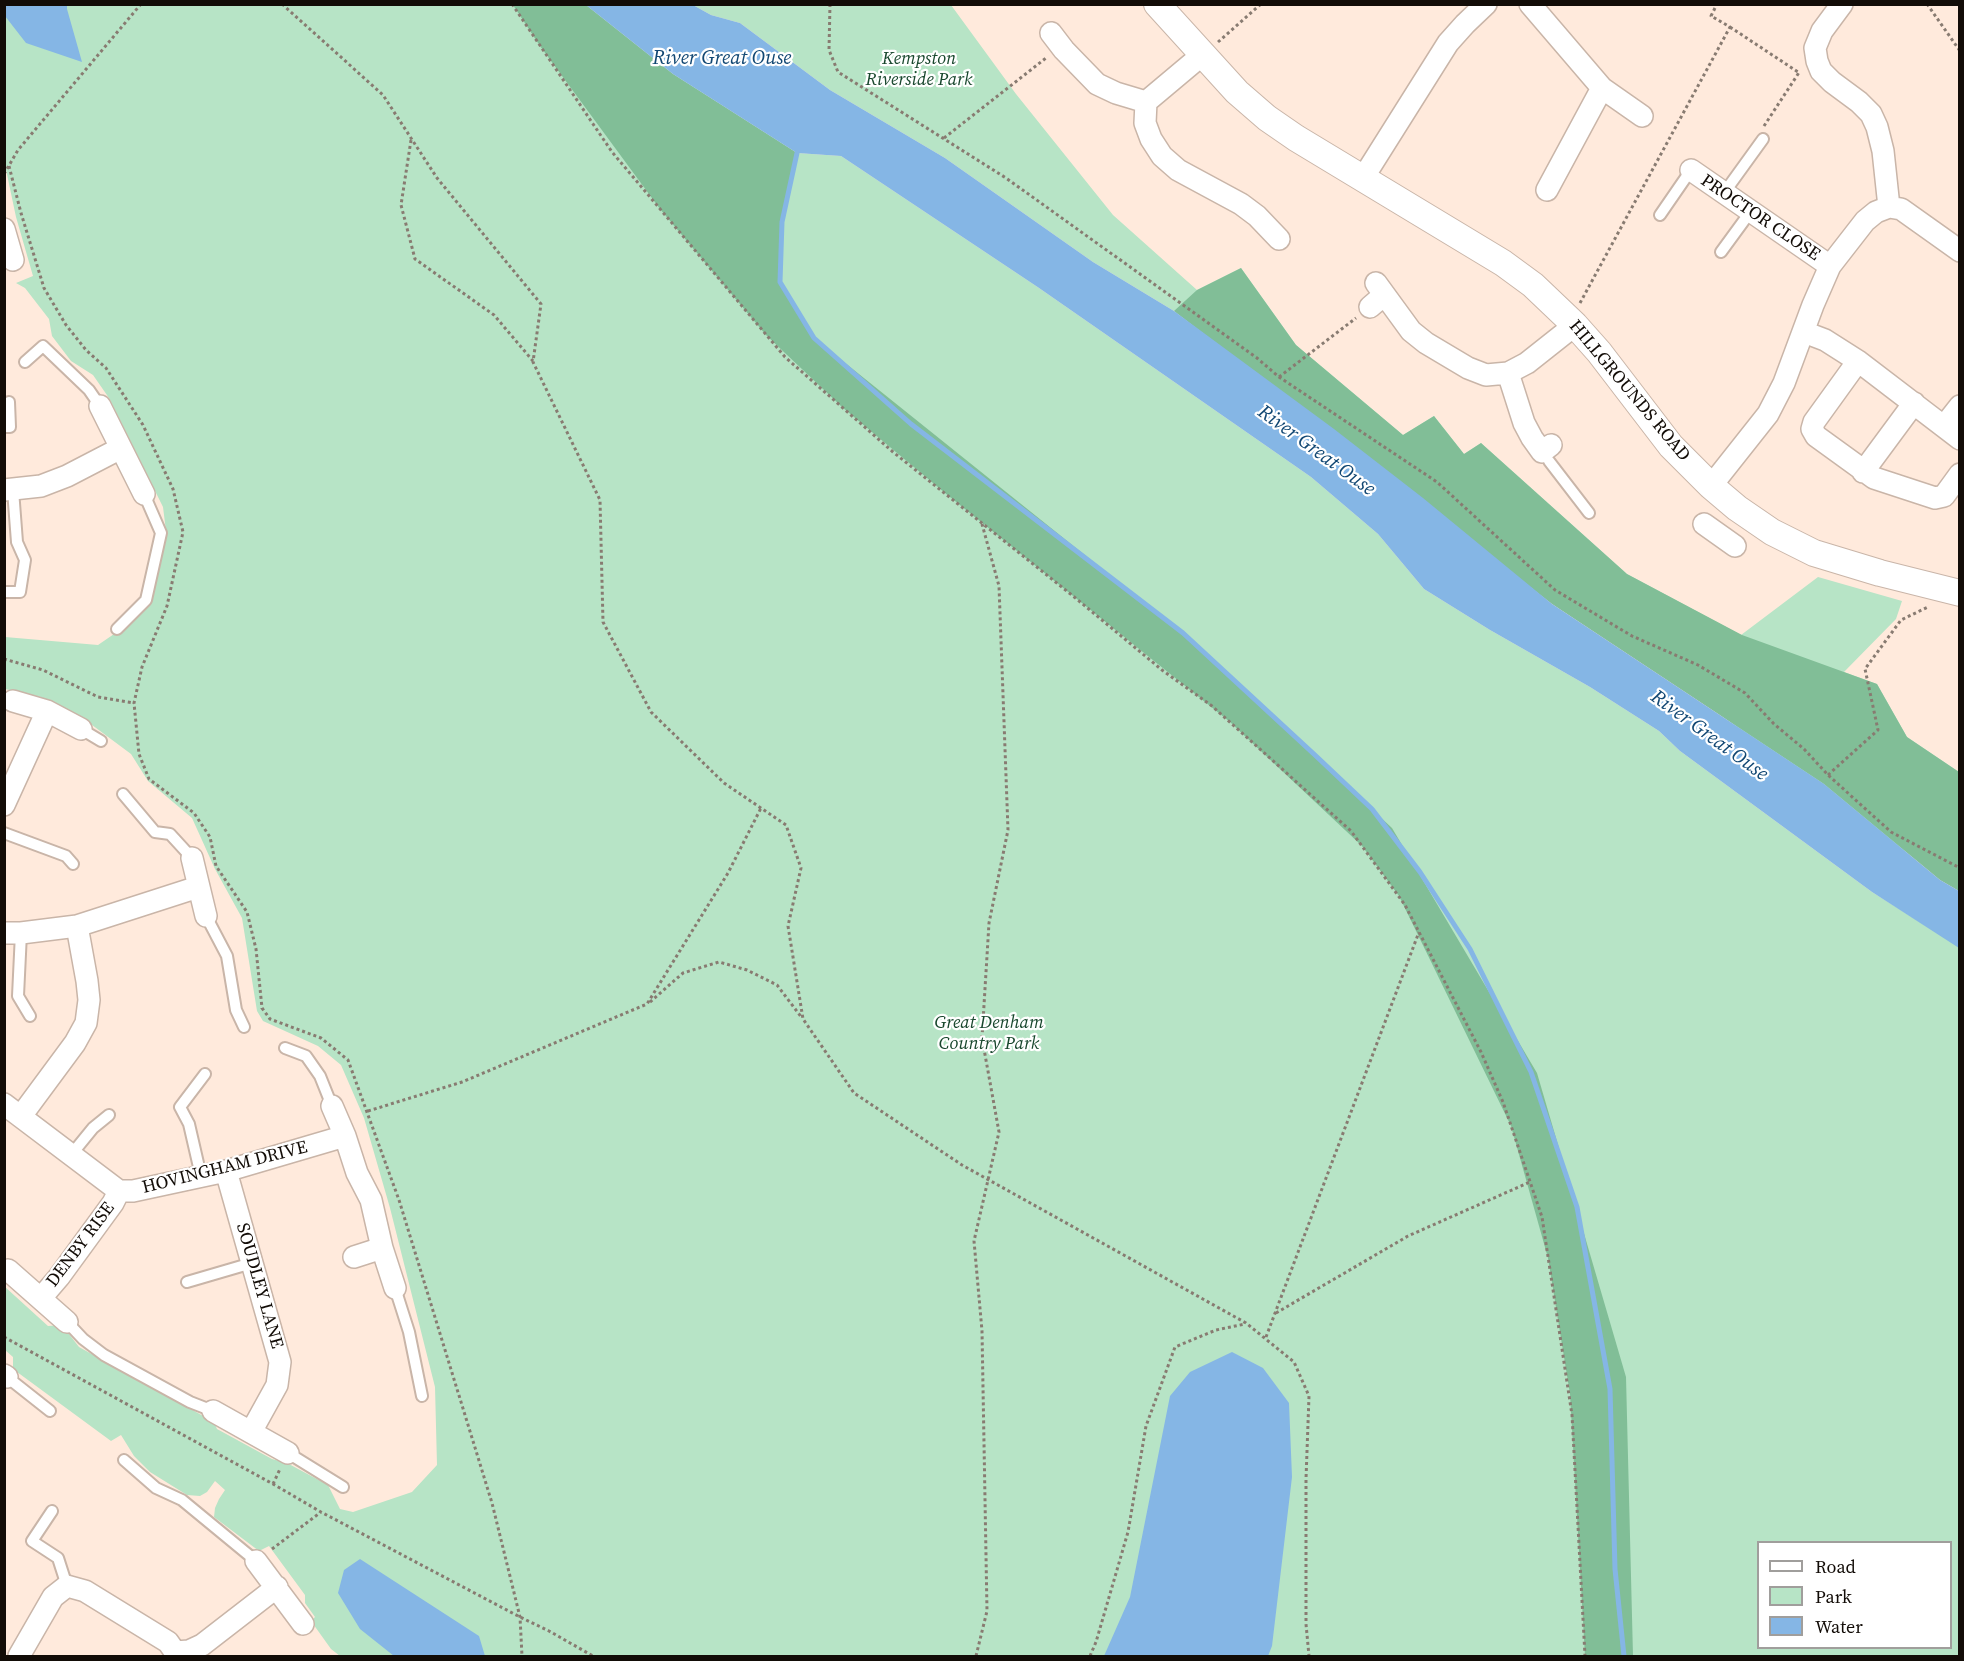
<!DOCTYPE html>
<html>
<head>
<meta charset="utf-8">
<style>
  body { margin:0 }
  #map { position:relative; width:1964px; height:1661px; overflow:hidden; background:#ffeadc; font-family:"Source Serif 4",serif }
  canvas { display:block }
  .frame { position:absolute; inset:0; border:6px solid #120c07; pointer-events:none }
  .legend { position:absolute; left:1757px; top:1541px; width:195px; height:108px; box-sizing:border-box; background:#fff; border:2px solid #a09e9c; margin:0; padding:8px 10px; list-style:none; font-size:18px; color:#120c07 }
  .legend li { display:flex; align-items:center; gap:12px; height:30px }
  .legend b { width:30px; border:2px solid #a09e9c }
</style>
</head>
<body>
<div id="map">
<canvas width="1964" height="1661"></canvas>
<div class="frame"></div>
<ul class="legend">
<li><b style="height:8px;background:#fff"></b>Road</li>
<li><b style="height:16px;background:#b7e4c6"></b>Park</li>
<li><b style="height:16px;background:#85b6e5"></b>Water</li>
</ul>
</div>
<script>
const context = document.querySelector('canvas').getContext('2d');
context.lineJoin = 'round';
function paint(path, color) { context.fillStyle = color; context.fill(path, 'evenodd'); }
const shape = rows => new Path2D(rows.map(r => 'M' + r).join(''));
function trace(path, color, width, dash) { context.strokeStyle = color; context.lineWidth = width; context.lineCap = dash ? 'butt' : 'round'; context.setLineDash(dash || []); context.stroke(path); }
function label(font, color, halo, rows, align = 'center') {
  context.font = font + ' "Source Serif 4",serif'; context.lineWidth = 4.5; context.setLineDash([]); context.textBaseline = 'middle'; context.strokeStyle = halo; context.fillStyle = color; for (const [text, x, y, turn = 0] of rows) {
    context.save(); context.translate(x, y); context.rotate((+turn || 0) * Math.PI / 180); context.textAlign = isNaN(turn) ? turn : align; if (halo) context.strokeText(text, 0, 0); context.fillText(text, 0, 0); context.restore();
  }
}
paint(shape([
  [5,5,586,5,673,74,797,153,841,156,1039,288,1311,477,1378,534,1424,589,1490,630,1590,687,1659,731,1680,751,1872,892,1958,946,1959,948,1959,1656,340,1656,331,1649,311,1621,315,1617,305,1603,305,1595,269,1546,259,1551,214,1517,215,1508,219,1499,225,1490,215,1481,207,1492,200,1496,187,1495,150,1472,134,1456,121,1435,111,1441,13,1369,13,1357,5,1350,4,1286,48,1326,62,1325,79,1347,214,1422,217,1429,272,1459,287,1463,328,1485,340,1509,353,1512,412,1492,437,1465,435,1387,390,1208,364,1118,341,1065,318,1046,263,1021,257,1011,242,918,215,869,192,818,148,781,131,754,84,719,41,697,5,689,5,637,98,645,133,621,149,601,166,531,163,507,109,398,93,375,71,361,52,336,49,319,25,288,16,283,33,276,16,217,5,165],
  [1758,1542,1950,1542,1950,1648,1758,1648],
  [693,5,951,5,1016,94,1113,215,1197,290,1241,268,1296,345,1403,435,1434,416,1464,454,1481,443,1627,574,1741,635,1818,577,1902,601,1896,619,1844,672,1877,684,1907,737,1959,772,1959,891,1174,311,1093,262,945,158,830,90,740,23,711,15]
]), '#b7e4c6');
paint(shape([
  [513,5,586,5,673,74,797,153,782,222,780,282,814,338,1187,637,1392,828,1537,1073,1626,1377,1633,1656,1585,1656,1570,1394,1548,1258,1511,1126,1399,896,1362,846,1230,722,945,493,842,407,766,335,660,209,540,46],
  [1241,268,1296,345,1403,435,1434,416,1464,454,1481,443,1627,574,1742,635,1877,684,1907,737,1959,772,1959,891,1940,880,1824,784,1552,604,1174,311,1197,290]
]), '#81be97');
paint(shape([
  [4,5,67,5,67,9,82,62,26,43,5,16],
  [586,5,693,5,711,15,740,23,830,90,945,158,1093,262,1174,311,1334,429,1423,498,1552,604,1824,784,1940,880,1959,891,1959,948,1872,892,1680,751,1659,731,1590,687,1490,630,1424,589,1378,534,1311,477,1039,288,841,156,797,153,673,74],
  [1232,1352,1263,1368,1289,1403,1292,1477,1272,1646,1268,1656,1104,1656,1130,1597,1170,1396,1190,1372],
  [360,1559,479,1636,485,1656,394,1656,360,1629,338,1593,344,1570]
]), '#85b6e5');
trace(shape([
  [797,153,782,222,780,282,814,338,911,424,1183,633,1316,756,1372,809,1420,872,1470,949,1531,1072,1577,1207,1610,1389,1615,1569,1624,1656]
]), '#85b6e5', 5);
const service = shape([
  [1724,193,1763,139],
  [1660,215,1691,170],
  [1721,252,1751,211],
  [25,362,43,346,89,390,100,406],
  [4,427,10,427,9,402],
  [1549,461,1589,513],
  [4,592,20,592,25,560,17,542,13,490],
  [117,629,146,600,161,533,144,494],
  [81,729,101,741],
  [123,794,155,832,170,834,192,858],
  [4,833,66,856,73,864],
  [206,916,227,956,236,1010,244,1027],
  [21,933,18,996,30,1016],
  [285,1048,306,1056,320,1076,332,1106],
  [71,1155,93,1128,109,1115],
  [201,1176,189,1124,180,1107,205,1074],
  [187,1282,252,1263],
  [395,1288,409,1332,422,1396],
  [67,1322,83,1339,104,1355,190,1402,213,1411],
  [7,1377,50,1411],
  [288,1453,343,1487],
  [124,1460,156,1488,182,1500,256,1561],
  [52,1511,32,1541,58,1558,67,1586]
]);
const minor = shape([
  [1530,4,1602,88,1547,190],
  [1842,4,1822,31,1815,48,1817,61,1821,71,1832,82,1859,102,1871,114,1877,127,1883,151,1889,207],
  [1051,33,1064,50,1097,84,1116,93,1146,102],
  [1202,55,1146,102,1145,123,1151,139,1162,156,1178,170,1241,204,1257,216,1279,239],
  [1602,88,1642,116],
  [1691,170,1830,266],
  [1363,178,1448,43,1465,24,1486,4],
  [1889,207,1901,209,1960,251],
  [4,229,13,260],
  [1376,283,1411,331,1426,343,1468,368,1486,375,1508,373,1527,363,1575,325],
  [1370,307,1384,295],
  [1804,332,1825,340,1858,361,1960,439],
  [1858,361,1814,422,1812,429,1816,436,1874,478,1935,498,1944,496,1960,474],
  [1508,373,1524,423,1532,438,1542,452,1551,445],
  [100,406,144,494],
  [1945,425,1960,406],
  [1863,472,1914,403],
  [1711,486,1768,414,1784,383,1813,305,1830,266,1865,221,1876,212,1889,207],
  [4,490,41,486,67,476,121,448],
  [1704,524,1735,546],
  [13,701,47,711,81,729],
  [4,805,47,711],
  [192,858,206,916],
  [4,933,21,933,77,926,198,887],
  [4,1104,119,1191,133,1191,226,1171,345,1136],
  [332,1106,345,1136,357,1173,371,1200,382,1248,395,1288],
  [21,1116,75,1043,86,1023,89,1000,87,981,77,926],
  [226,1171,280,1362,277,1385,251,1432],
  [354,1257,382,1248],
  [8,1270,67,1322],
  [41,1298,59,1277,113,1203,119,1191],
  [4,1375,7,1377],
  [213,1411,288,1453],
  [256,1561,303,1624],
  [19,1656,53,1597,67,1586,85,1591,168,1642,175,1652,189,1651,202,1645,277,1587]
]);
const tertiary = shape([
  [1157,4,1237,92,1267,118,1296,138,1503,263,1533,285,1575,325,1599,352,1671,446,1711,486,1737,508,1772,532,1814,553,1880,573,1960,593]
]);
trace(service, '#c9b5a8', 14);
trace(minor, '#c9b5a8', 24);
trace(tertiary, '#c9b5a8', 28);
trace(shape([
  [282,4,383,95,437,178,541,304,533,362,600,500,603,622,651,712,724,783,786,825,801,868,788,926,803,1019,854,1093,962,1165,1246,1323,1294,1362,1309,1396,1306,1479,1306,1624,1309,1656],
  [512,4,612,152,785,357,893,452,1073,596,1162,670,1212,706,1351,831,1405,905,1481,1052,1503,1102,1542,1217,1572,1415,1585,1656],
  [830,4,829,50,838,72,1006,178,1257,358,1279,377,1437,482,1555,590,1632,636,1698,665,1745,693,1774,724,1804,749,1828,775,1891,832,1960,868],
  [1927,4,1960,51],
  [1730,27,1798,72],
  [1218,42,1261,4],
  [1764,126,1800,71],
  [944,138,1046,58],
  [411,140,401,205,415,259,494,315,533,361],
  [9,166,21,213,44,288,66,325,86,350,106,368,143,425,173,489,183,532,167,606,142,667,134,703,139,754,149,779,194,813,210,837,216,866,247,912,256,949,262,1008,270,1019,321,1038,348,1060,399,1200,492,1503,520,1617,522,1656],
  [4,174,18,150,141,4],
  [1580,303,1730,27,1711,16,1717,4],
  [1279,377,1356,318],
  [4,659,43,670,98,697,134,703],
  [1828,775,1878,730,1865,669,1901,620,1928,607],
  [650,1002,683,973,719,962,747,970,777,985,802,1018],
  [368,1111,462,1082,647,1004,728,873,761,808],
  [1276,1313,1408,1236,1530,1182],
  [4,1337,273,1484,321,1512,520,1617,549,1631,593,1656],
  [1266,1337,1419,932],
  [273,1484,280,1469],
  [272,1549,321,1512],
  [976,1656,987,1611,982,1331,974,1241,999,1132,982,1038,989,923,1008,830,999,586,982,524],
  [1090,1656,1096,1642,1128,1532,1146,1426,1175,1347,1216,1330,1245,1324]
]), '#887b71', 3, [3, 3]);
trace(service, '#fff', 10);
trace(minor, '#fff', 21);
trace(tertiary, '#fff', 26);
label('italic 18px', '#18472d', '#fff', [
  ["Kempston",919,59],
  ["Riverside Park",919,80],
  ["Great Denham",989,1023],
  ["Country Park",989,1044]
]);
label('18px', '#120c07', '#fff', [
  ["PROCTOR CLOSE",1760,218,34],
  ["HILLGROUNDS ROAD",1629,391,50],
  ["HOVINGHAM DRIVE",225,1168,-14],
  ["DENBY RISE",81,1245,-53],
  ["SOUDLEY LANE",259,1286,74]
]);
label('italic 20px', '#114773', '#fff', [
  ["River Great Ouse",722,59],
  ["River Great Ouse",1316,451,36],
  ["River Great Ouse",1709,736,36]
]);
</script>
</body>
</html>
